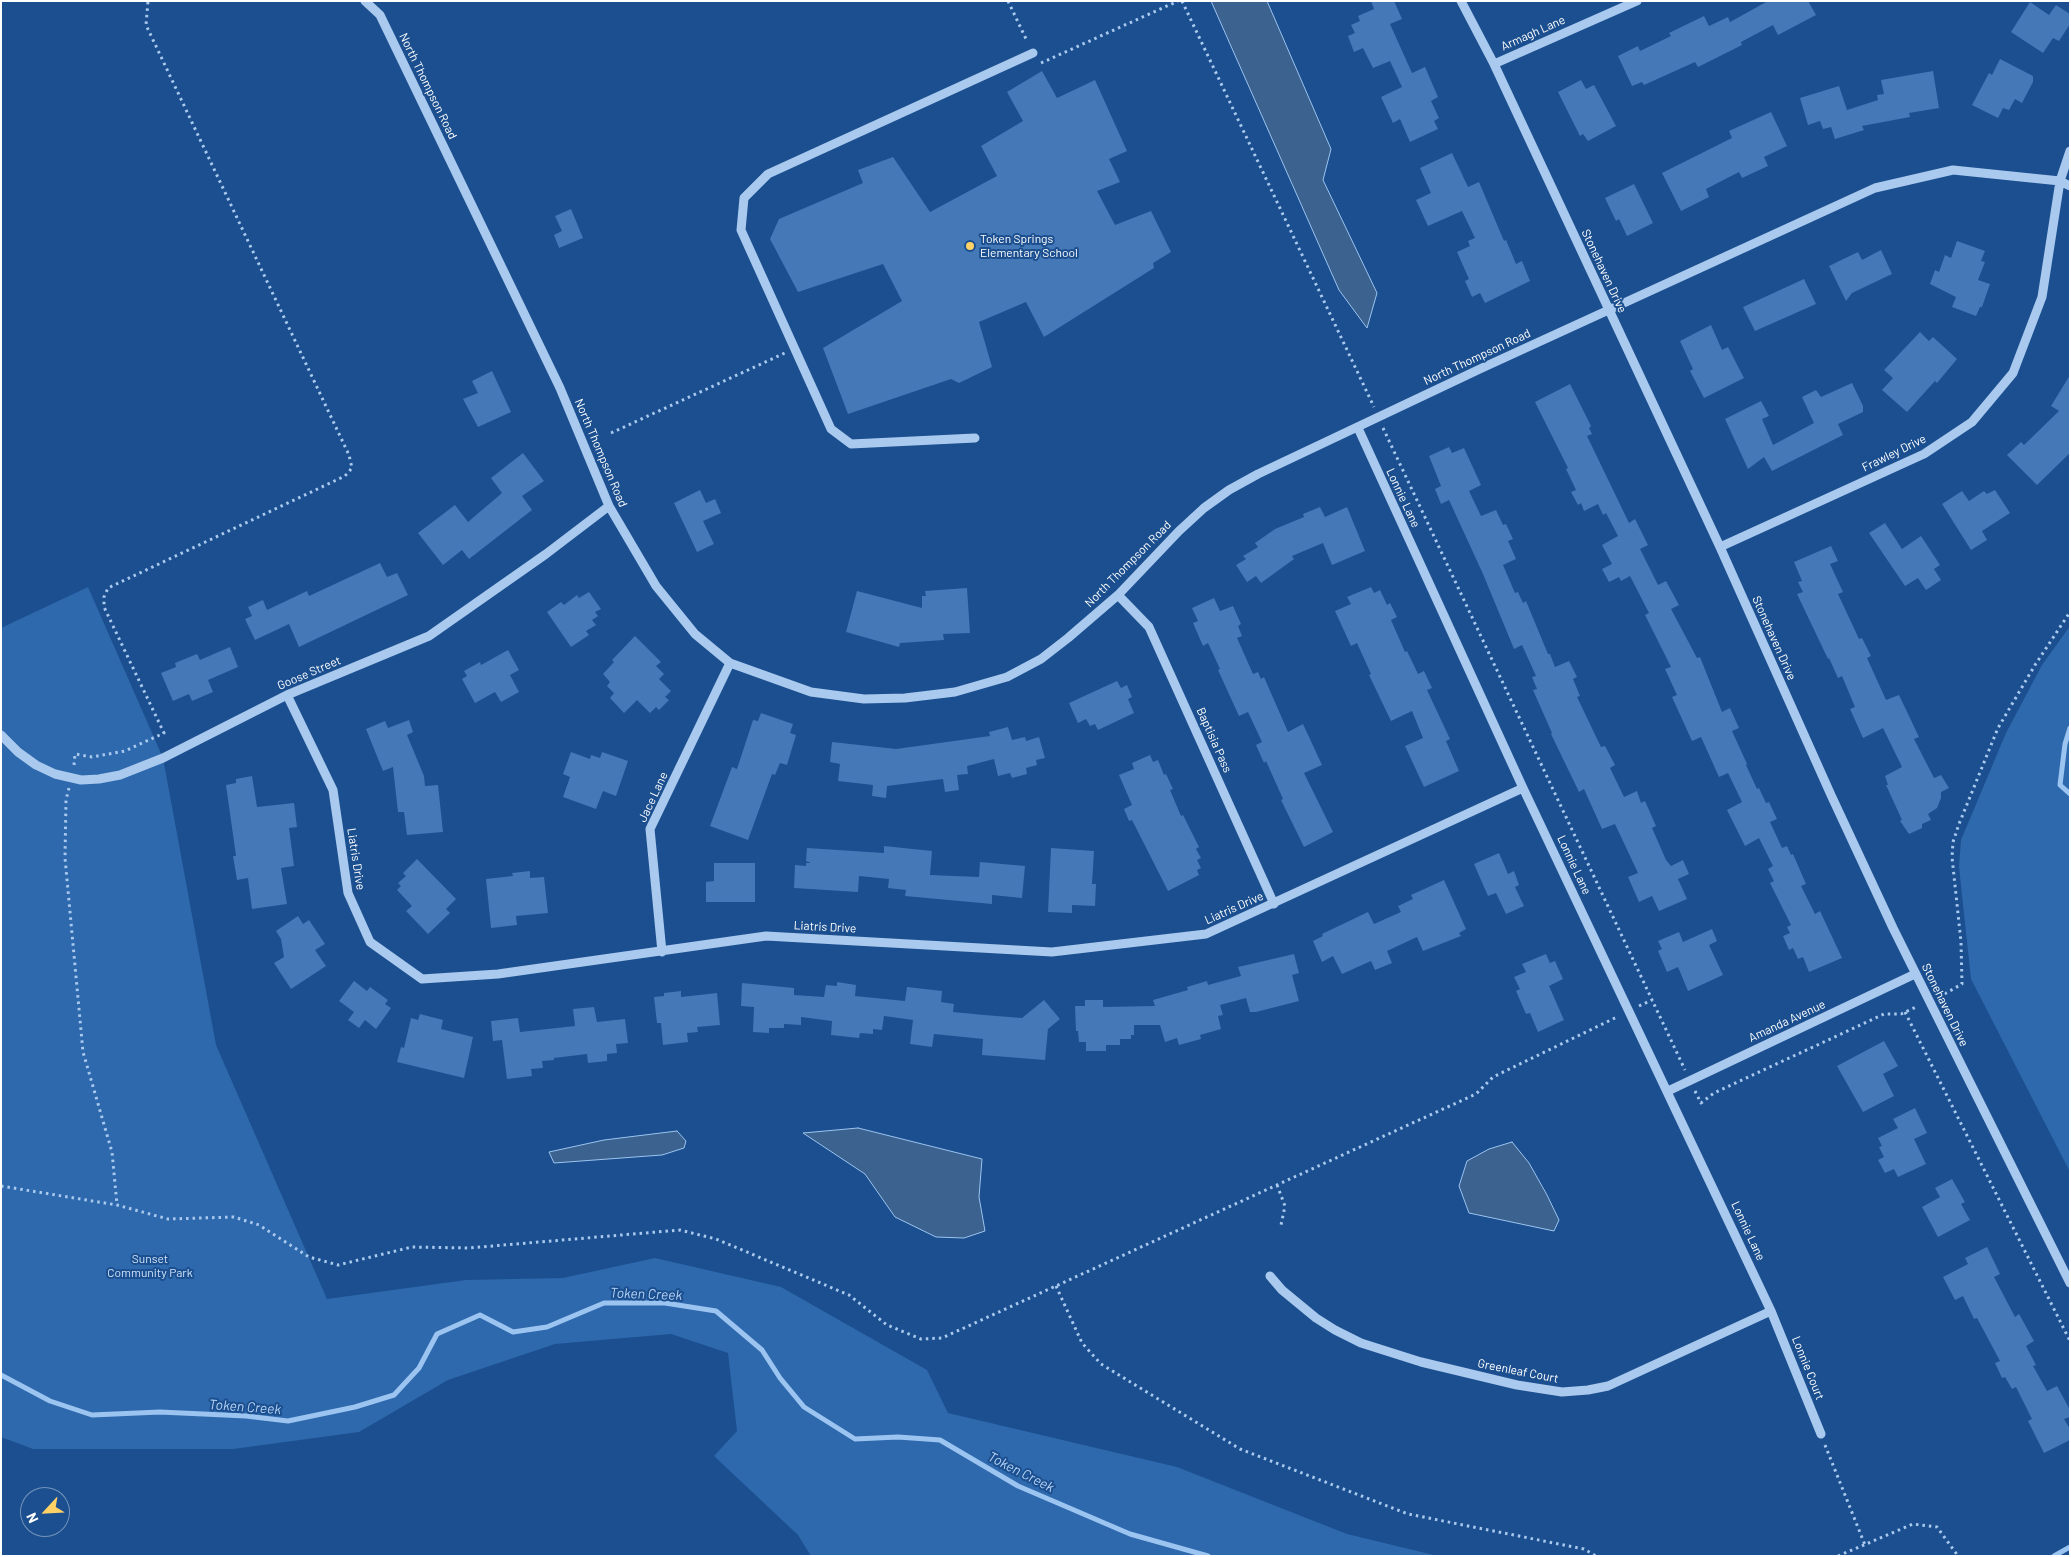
<!DOCTYPE html>
<html>
<head>
<meta charset="utf-8">
<style>
  body { margin:0 }
  #map { position:relative; width:2071px; height:1557px; overflow:hidden; background:#1b4f8f; font-family:Barlow,sans-serif }
  canvas { display:block }
  .frame { position:absolute; inset:0; border:2px solid #fff; pointer-events:none }
  .north { position:absolute; left:20px; top:1487px; width:50px; height:50px; box-sizing:border-box; background:#1b4f8f; border:1px solid #7695bc; border-radius:50%; rotate:245deg; font-size:14px; font-weight:700; line-height:20px; text-align:center; color:#fff }
  .north::after { content:''; display:block; margin:auto; width:18px; height:22px; background:#ffd166; clip-path:polygon(50% 0,100% 100%,50% 72%,0 100%) }
</style>
</head>
<body>
<div id="map">
<canvas width="2071" height="1557"></canvas>
<div class="frame"></div>
<div class="north">N</div>
</div>
<script>
const context = document.querySelector('canvas').getContext('2d');
context.lineJoin = 'round';
function paint(path, color) { context.fillStyle = color; context.fill(path, 'evenodd'); }
const shape = rows => new Path2D(rows.map(r => 'M' + r).join(''));
function trace(path, color, width, dash) { context.strokeStyle = color; context.lineWidth = width; context.lineCap = dash ? 'butt' : 'round'; context.setLineDash(dash || []); context.stroke(path); }
function label(font, color, halo, rows, align = 'center') {
  context.font = font + ' Barlow,sans-serif'; context.lineWidth = 4; context.setLineDash([]); context.textBaseline = 'middle'; context.strokeStyle = halo; context.fillStyle = color; for (const [text, x, y, turn = 0] of rows) {
    context.save(); context.translate(x, y); context.rotate((+turn || 0) * Math.PI / 180); context.textAlign = isNaN(turn) ? turn : align; if (halo) context.strokeText(text, 0, 0); context.fillText(text, 0, 0); context.restore();
  }
}
paint(shape([
  [88,587,163,758,216,1045,327,1299,466,1280,563,1278,655,1258,781,1287,927,1370,948,1413,1177,1467,1347,1534,1438,1556,811,1556,798,1535,714,1456,737,1431,728,1353,671,1334,555,1344,448,1380,359,1432,233,1449,33,1449,1,1437,1,628],
  [2070,626,2070,1172,1971,979,1959,867,1961,840,2006,733,2042,665]
]), '#2e69ad');
const water = shape([
  [1211,1,1267,1,1331,149,1323,180,1377,293,1367,328,1339,290,1211,1],
  [858,1128,982,1159,979,1197,985,1231,964,1238,936,1237,895,1217,865,1174,803,1133,858,1128],
  [677,1131,686,1141,684,1148,662,1155,554,1163,549,1152,604,1140,677,1131],
  [1512,1142,1529,1163,1547,1195,1559,1220,1554,1231,1469,1213,1459,1186,1467,1161,1489,1149,1512,1142]
]);
paint(water, '#3c6290');
trace(water, '#9cc4f0', 1);
trace(shape([
  [2070,728,2065,744,2060,785,2070,794],
  [1,1375,50,1401,92,1415,160,1412,246,1416,288,1421,355,1407,394,1395,419,1368,437,1334,480,1315,513,1332,547,1327,604,1303,665,1303,716,1311,762,1350,780,1378,804,1407,855,1439,898,1437,940,1440,1018,1486,1130,1534,1208,1556],
  [2054,1556,2070,1547]
]), '#9cc4f0', 5);
paint(shape([
  [1371,1,1394,1,1402,19,1390,24,1412,73,1425,67,1438,97,1431,101,1439,118,1434,121,1438,129,1410,142,1400,119,1393,123,1381,97,1402,87,1390,61,1373,68,1363,48,1354,52,1348,36,1355,33,1351,25,1360,21,1358,16,1374,9],
  [1768,1,1808,1,1816,15,1778,35,1773,25,1741,42,1742,45,1698,67,1695,62,1644,85,1642,82,1632,86,1618,56,1638,46,1640,51,1671,36,1669,33,1704,16,1709,26,1728,17,1730,22],
  [2030,2,2049,15,2056,5,2070,14,2070,24,2059,41,2053,38,2043,53,2011,32],
  [2000,59,2033,76,2033,82,2022,103,2015,99,2009,110,2003,108,1998,118,1972,105,1989,73,1992,75],
  [1042,71,1057,98,1095,80,1127,151,1109,159,1120,182,1097,191,1115,225,1151,211,1171,252,1153,263,1154,268,1044,337,1026,302,979,322,992,367,959,383,951,379,848,414,823,348,902,301,883,264,798,292,770,239,779,219,863,183,858,170,893,157,930,212,997,176,981,146,1023,121,1007,92],
  [1933,71,1939,108,1909,113,1910,117,1862,126,1864,130,1835,139,1831,127,1823,129,1820,121,1808,125,1800,98,1839,86,1847,110,1878,100,1877,95,1884,94,1881,80],
  [1581,80,1586,89,1594,85,1616,126,1588,141,1583,134,1580,136,1558,92],
  [1771,112,1787,146,1764,157,1768,166,1742,178,1739,172,1706,189,1709,197,1681,211,1662,173,1732,138,1729,131],
  [1452,153,1468,187,1479,182,1504,241,1506,240,1516,264,1522,261,1530,281,1485,303,1480,293,1472,297,1465,281,1469,279,1457,252,1470,246,1468,241,1475,238,1462,211,1428,226,1416,200,1431,193,1420,168],
  [1634,184,1653,223,1627,236,1619,219,1616,221,1605,198],
  [571,209,583,238,559,248,554,235,562,231,555,216],
  [1957,241,1985,251,1981,261,1985,262,1978,280,1990,284,1982,307,1980,307,1976,316,1952,307,1956,297,1930,284,1935,270,1939,272,1945,255,1951,258],
  [1881,250,1892,274,1852,293,1846,301,1829,266,1858,252,1862,260],
  [1804,279,1816,304,1755,331,1743,307],
  [1711,325,1722,350,1728,347,1744,378,1704,398,1690,371,1693,369,1680,341],
  [1920,332,1929,341,1933,337,1957,359,1937,383,1935,381,1907,412,1882,390,1893,378,1884,370],
  [492,371,511,412,478,427,463,399,478,393,472,381],
  [2070,375,2070,453,2037,485,2007,455,2021,442,2024,445,2059,411,2051,406],
  [1852,383,1863,406,1863,412,1838,424,1843,435,1772,471,1764,457,1748,469,1725,419,1761,401,1769,416,1762,419,1773,445,1814,423,1802,397,1816,390,1821,397],
  [1570,384,1591,426,1589,428,1592,434,1587,436,1629,523,1635,519,1648,545,1640,549,1658,585,1666,581,1679,605,1671,609,1697,658,1700,657,1722,712,1730,708,1739,728,1732,731,1747,764,1746,765,1757,789,1759,788,1766,803,1769,802,1777,819,1770,822,1782,848,1787,846,1791,855,1793,854,1806,884,1801,886,1815,914,1820,911,1842,958,1809,972,1803,957,1798,959,1793,948,1789,950,1783,936,1790,933,1787,927,1791,925,1770,883,1774,881,1768,869,1773,866,1759,838,1745,846,1727,810,1742,802,1728,773,1719,777,1701,737,1692,741,1672,697,1677,695,1665,669,1671,667,1645,615,1649,613,1630,576,1621,581,1619,577,1609,582,1602,569,1612,564,1602,545,1618,536,1606,513,1603,515,1598,504,1584,511,1581,503,1578,505,1571,492,1576,490,1566,469,1568,468,1535,402],
  [1449,447,1452,453,1464,448,1481,485,1469,491,1481,516,1496,510,1503,525,1506,524,1513,539,1508,541,1516,559,1503,565,1515,593,1518,592,1523,603,1526,601,1548,654,1550,654,1555,667,1569,661,1577,677,1573,679,1580,696,1577,697,1601,747,1605,746,1615,765,1610,768,1624,797,1637,791,1641,803,1645,801,1656,826,1652,828,1666,860,1671,866,1683,860,1689,874,1678,879,1687,899,1659,911,1652,896,1639,902,1628,877,1638,873,1615,824,1602,829,1584,789,1579,792,1551,734,1552,733,1533,690,1537,689,1532,677,1536,676,1522,645,1514,649,1483,574,1449,500,1441,504,1435,489,1441,486,1429,456],
  [523,453,544,481,522,496,532,510,469,559,462,550,443,565,418,533,455,505,468,522,502,493,491,478],
  [700,490,706,503,715,499,721,513,703,521,714,544,697,552,674,503],
  [1995,490,2010,513,1982,531,1987,540,1971,550,1942,504,1962,491,1969,501,1984,491,1987,494],
  [1320,507,1325,517,1347,507,1365,551,1332,565,1323,543,1292,556,1294,559,1261,583,1256,576,1247,582,1236,565,1246,559,1243,556,1258,547,1255,543,1275,529,1304,517,1303,514],
  [1885,523,1902,549,1921,536,1940,565,1934,569,1941,580,1926,590,1918,578,1905,586,1869,533],
  [1831,546,1838,561,1830,564,1843,592,1838,594,1859,639,1862,638,1871,656,1867,658,1886,700,1899,695,1919,737,1914,739,1934,778,1941,775,1949,788,1941,792,1941,798,1937,808,1928,814,1931,820,1922,824,1922,828,1909,834,1900,821,1902,820,1886,785,1888,785,1885,776,1902,767,1883,728,1863,738,1850,709,1855,707,1842,676,1838,678,1829,658,1828,659,1797,594,1803,592,1798,582,1802,581,1794,562],
  [380,563,387,577,397,573,408,595,299,647,289,624,255,640,245,619,252,616,248,607,263,600,267,610,307,591,309,596],
  [1371,587,1374,593,1380,590,1387,605,1390,603,1397,617,1391,620,1405,652,1407,651,1418,674,1424,671,1432,688,1427,690,1450,739,1446,741,1459,771,1424,787,1405,746,1423,738,1412,711,1391,721,1369,675,1371,674,1357,643,1351,646,1335,611,1351,604,1347,597],
  [967,588,970,633,943,634,944,640,900,643,899,647,846,632,857,591,922,608,922,596,926,596,925,591],
  [589,592,601,609,595,612,598,616,592,620,596,625,586,631,589,635,571,647,547,612,561,602,564,605,577,595,579,598],
  [1214,598,1220,611,1233,606,1241,624,1238,626,1242,636,1237,638,1253,674,1258,672,1261,679,1264,677,1288,732,1303,724,1322,765,1304,773,1333,832,1304,847,1281,800,1283,799,1266,761,1264,763,1256,745,1262,742,1248,712,1239,716,1218,670,1220,669,1208,643,1203,646,1193,623,1198,621,1192,608],
  [635,636,661,662,656,666,664,674,659,679,671,691,665,697,669,700,659,710,656,707,650,713,637,700,624,713,610,698,614,693,607,686,610,682,603,674,614,662,612,660],
  [230,647,238,667,208,680,213,692,192,701,189,694,173,701,161,673,176,667,175,663,197,654,200,660],
  [508,650,519,670,510,675,519,692,501,702,495,692,475,703,462,679,467,676,464,671,480,662,481,665],
  [1117,681,1121,688,1127,685,1132,697,1128,699,1134,713,1098,730,1095,724,1090,726,1086,719,1078,723,1069,703],
  [761,713,793,724,790,733,796,735,787,765,780,763,775,775,772,774,748,840,710,826,732,767,737,769,753,720,758,721],
  [409,720,413,732,407,735,424,776,425,786,438,785,443,832,407,835,404,812,398,812,393,767,383,771,366,729,385,721,388,728],
  [1008,727,1012,740,1025,737,1026,741,1039,737,1045,758,1036,760,1037,765,1026,768,1027,774,1012,778,1010,773,998,776,994,759,967,766,968,774,957,775,959,790,945,792,943,779,887,786,886,798,872,796,873,785,838,781,840,764,830,762,832,742,896,749,990,736,989,732],
  [571,752,590,759,591,755,600,758,602,752,628,761,616,796,603,791,596,809,563,797,570,777,563,774],
  [1150,755,1153,762,1158,760,1164,775,1166,774,1173,789,1170,790,1181,816,1183,815,1199,847,1196,849,1201,858,1197,860,1201,868,1197,870,1199,875,1168,891,1132,820,1129,821,1124,809,1132,805,1119,775,1134,769,1132,763],
  [252,776,257,807,294,803,297,827,289,828,294,866,281,868,287,904,252,909,248,878,237,880,233,856,236,856,226,785,236,783,236,779],
  [884,846,932,851,930,875,979,877,980,862,1025,866,1022,898,992,895,992,904,905,896,906,890,888,888,889,879,859,876,858,892,794,888,795,865,806,866,806,863,811,863,806,861,807,848,884,853],
  [1051,848,1094,851,1092,884,1096,884,1095,906,1072,905,1072,913,1048,912],
  [1499,853,1508,874,1514,871,1519,885,1515,887,1524,906,1506,914,1496,893,1488,896,1474,864],
  [417,859,456,899,446,909,450,913,428,934,406,911,412,906,397,890,401,886,398,883,406,876,403,873],
  [714,863,755,863,755,902,706,902,706,882,714,881],
  [530,871,530,878,544,877,548,913,516,916,517,925,491,928,486,879,513,876,512,873],
  [1444,880,1466,929,1459,933,1461,936,1423,951,1417,937,1387,951,1392,963,1375,970,1371,961,1342,974,1333,956,1322,962,1313,941,1323,936,1322,934,1368,912,1374,924,1401,912,1398,906,1413,899,1411,895],
  [298,916,303,924,309,920,325,944,315,950,326,966,291,989,274,963,284,957,281,939,276,931],
  [1712,929,1717,941,1709,945,1723,975,1688,991,1678,967,1667,972,1658,951,1662,949,1658,941,1679,932,1683,942],
  [1294,954,1299,973,1292,975,1299,1001,1256,1012,1250,1012,1246,998,1220,1005,1223,1015,1218,1016,1221,1029,1200,1035,1201,1039,1179,1045,1177,1038,1165,1042,1160,1025,1134,1025,1134,1035,1131,1035,1131,1039,1120,1039,1120,1045,1106,1045,1106,1051,1086,1051,1086,1042,1079,1042,1078,1031,1076,1031,1075,1006,1085,1006,1085,1000,1103,1000,1103,1007,1155,1006,1153,1000,1188,990,1187,987,1207,981,1208,985,1241,976,1238,967],
  [1546,954,1550,963,1555,961,1563,979,1549,986,1564,1020,1538,1032,1530,1013,1526,1014,1516,991,1520,989,1514,977,1526,972,1522,964],
  [354,981,367,991,370,987,388,1000,385,1004,391,1008,376,1029,365,1020,359,1028,348,1020,354,1012,339,1001],
  [837,982,856,985,855,996,905,1001,907,987,942,991,941,1002,954,1004,953,1012,984,1015,1022,1018,1044,1000,1060,1019,1048,1029,1045,1060,982,1055,983,1039,934,1034,932,1047,910,1044,913,1020,884,1016,882,1030,873,1029,873,1034,860,1033,859,1038,831,1035,832,1021,801,1017,801,1025,784,1024,784,1028,769,1028,769,1033,753,1032,754,1007,741,1006,742,983,794,988,794,995,824,997,826,985,837,986],
  [681,991,681,997,717,993,720,1025,697,1027,698,1032,687,1033,688,1042,663,1045,661,1023,657,1023,654,997,664,996,664,993],
  [594,1007,597,1022,625,1019,628,1043,616,1044,617,1053,607,1054,607,1061,588,1063,587,1054,554,1058,554,1060,542,1061,543,1068,531,1069,532,1076,507,1079,502,1040,493,1041,491,1021,518,1018,520,1032,575,1026,573,1009],
  [420,1014,443,1020,441,1029,473,1037,464,1078,397,1062,401,1047,404,1048,411,1018,418,1020],
  [1884,1041,1898,1066,1883,1074,1894,1096,1863,1112,1837,1066],
  [1915,1108,1927,1133,1914,1139,1926,1164,1898,1177,1894,1169,1885,1173,1878,1160,1884,1157,1879,1147,1882,1146,1878,1138,1898,1128,1893,1119],
  [1952,1179,1965,1202,1961,1204,1970,1220,1938,1237,1922,1207,1940,1197,1935,1188],
  [1987,1247,2000,1274,1994,1277,2015,1317,2019,1314,2034,1341,2026,1346,2036,1365,2033,1366,2047,1391,2057,1386,2070,1410,2070,1417,2064,1419,2070,1429,2070,1440,2044,1453,2028,1421,2032,1419,2016,1387,2012,1389,2005,1377,2002,1378,1995,1363,2000,1361,1977,1318,1974,1319,1963,1296,1955,1300,1943,1277,1968,1264,1965,1258]
]), '#4478b7');
trace(shape([
  [1008,1,1027,41],
  [1182,1,1374,407],
  [1041,63,1178,1],
  [1383,428,1685,1070],
  [611,433,785,353],
  [74,765,75,754,92,757,125,751,164,733,104,607,104,597,108,588,345,476,352,468,349,455,146,25,148,1],
  [69,788,66,800,65,858,83,1052,112,1152,117,1205],
  [1939,997,1962,984,1961,942,1952,857,1953,842,1959,824,1998,728,2035,665,2070,612],
  [1639,1006,1652,1000],
  [1905,1012,2070,1341],
  [1695,1091,1701,1103,1714,1093,1884,1014,1901,1014,1918,1006],
  [1277,1185,1285,1206,1281,1225],
  [1,1186,117,1205,168,1219,234,1217,259,1225,309,1257,338,1265,412,1247,469,1248,680,1230,716,1239,849,1295,887,1325,921,1339,942,1338,1476,1094,1493,1077,1617,1017],
  [1056,1286,1082,1343,1101,1364,1240,1449,1408,1514,1584,1549,1596,1556],
  [1825,1445,1865,1545],
  [1838,1556,1913,1524,1937,1527,1958,1556]
]), '#a9c9ee', 3, [2.5, 4]);
trace(shape([
  [365,1,380,15,560,388,609,506,656,586,695,634,730,663,811,692,864,699,905,698,955,692,1007,677,1041,659,1068,638,1118,595,1179,531,1204,508,1229,490,1258,474,1482,368,1875,188,1953,170,2060,181,2070,186],
  [1461,1,1494,64,1720,547,1831,795,1893,928,2070,1283],
  [1494,64,1637,1],
  [1358,428,1523,788,1771,1311,1821,1434],
  [975,438,851,444,831,429,741,230,744,198,768,174,1033,53],
  [1720,547,1924,454,1972,422,2013,373,2042,297,2060,181,2070,151],
  [1118,595,1149,627,1274,904],
  [287,695,333,790,348,893,370,942,422,979,498,974,766,936,1052,952,1206,934,1523,788],
  [1,735,18,752,36,765,55,774,81,780,99,779,120,775,163,758,287,695,429,636,546,554,609,506],
  [662,952,650,829,730,663],
  [1668,1091,1915,974],
  [1270,1276,1282,1290,1316,1318,1335,1330,1361,1343,1421,1362,1517,1385,1562,1392,1588,1390,1608,1386,1771,1311]
]), '#a9c9ee', 9);
for (const [x, y, r, color] of [
  [970,246,5,"#ffd166"]
]) { const dot = new Path2D(); dot.arc(x, y, r, 0, 2 * Math.PI); context.fillStyle = color; context.fill(dot); trace(dot, '#1b4f8f', 2); }
label('12px', '#fff', '#1b4f8f', [
  ["Armagh Lane",1533,33,-24],
  ["North Thompson Road",428,86,64],
  ["Stonehaven Drive",1604,271,65],
  ["North Thompson Road",1477,357,-25],
  ["North Thompson Road",601,453,67],
  ["Frawley Drive",1894,453,-26],
  ["Lonnie Lane",1403,498,65],
  ["North Thompson Road",1128,564,-45],
  ["Stonehaven Drive",1774,638,66],
  ["Goose Street",309,673,-23],
  ["Baptisia Pass",1214,740,66],
  ["Jace Lane",653,797,-65],
  ["Liatris Drive",356,859,81],
  ["Lonnie Lane",1574,865,65],
  ["Liatris Drive",1234,908,-24],
  ["Liatris Drive",825,927,3],
  ["Stonehaven Drive",1945,1005,64],
  ["Amanda Avenue",1787,1021,-25],
  ["Lonnie Lane",1748,1231,65],
  ["Lonnie Court",1808,1368,68],
  ["Greenleaf Court",1518,1371,11]
]);
label('12px', '#fff', '#1b4f8f', [
  ["Token Springs",980,239],
  ["Elementary School",980,253]
], 'left');
label('12px', '#cfe3fa', '#1b4f8f', [
  ["Sunset",150,1259],
  ["Community Park",150,1273]
]);
label('italic 14px', '#b5d3f5', '#1b4f8f', [
  ["Token Creek",646,1294,2],
  ["Token Creek",245,1407,4],
  ["Token Creek",1021,1472,27]
]);
</script>
</body>
</html>
